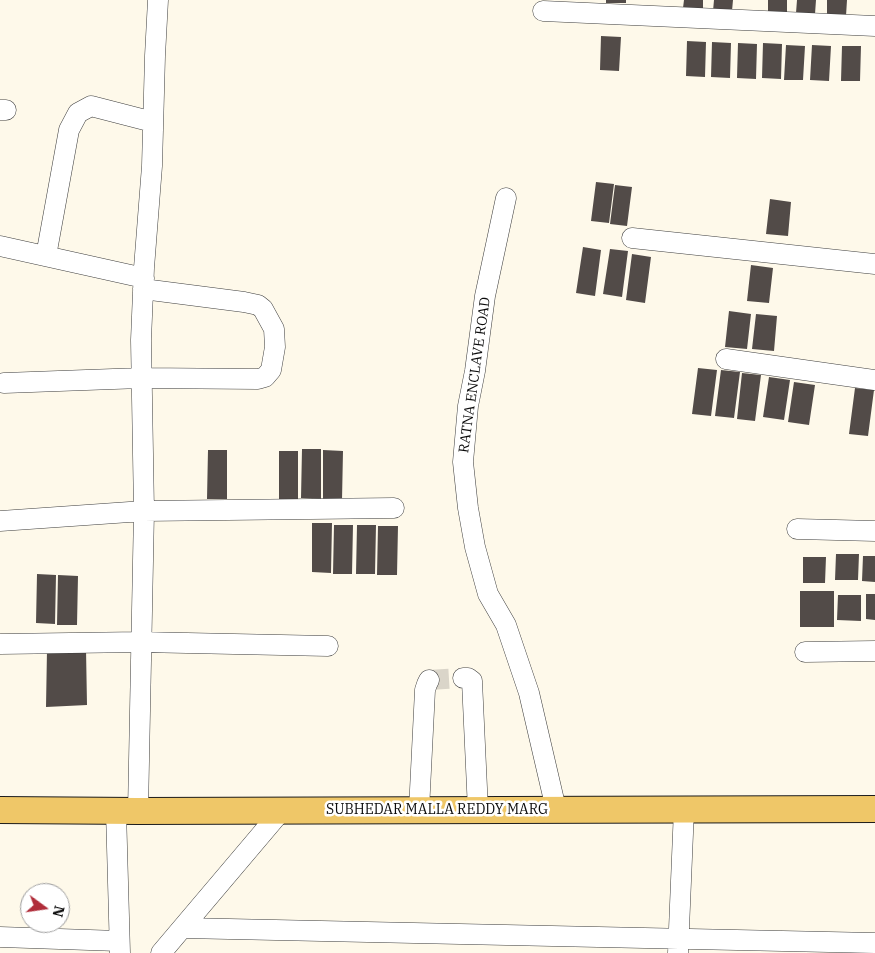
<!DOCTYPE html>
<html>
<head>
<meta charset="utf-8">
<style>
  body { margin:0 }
  #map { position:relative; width:875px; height:953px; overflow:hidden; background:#fef9ea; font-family:"IBM Plex Serif",serif }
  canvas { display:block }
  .north { position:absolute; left:20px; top:883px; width:50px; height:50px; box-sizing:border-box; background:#fff; border:1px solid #9d9d9d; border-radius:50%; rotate:104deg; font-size:14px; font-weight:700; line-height:20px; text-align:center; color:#0b0b0b }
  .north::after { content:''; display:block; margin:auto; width:18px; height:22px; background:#b02d3a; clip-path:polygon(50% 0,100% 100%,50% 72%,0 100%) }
</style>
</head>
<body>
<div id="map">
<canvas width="875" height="953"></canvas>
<div class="north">N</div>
</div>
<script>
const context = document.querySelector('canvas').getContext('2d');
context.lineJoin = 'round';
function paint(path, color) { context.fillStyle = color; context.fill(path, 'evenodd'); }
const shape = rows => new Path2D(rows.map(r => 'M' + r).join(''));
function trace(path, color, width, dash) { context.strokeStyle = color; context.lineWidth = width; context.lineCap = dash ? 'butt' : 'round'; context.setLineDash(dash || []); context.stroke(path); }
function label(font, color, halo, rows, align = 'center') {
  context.font = font + ' "IBM Plex Serif",serif'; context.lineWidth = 5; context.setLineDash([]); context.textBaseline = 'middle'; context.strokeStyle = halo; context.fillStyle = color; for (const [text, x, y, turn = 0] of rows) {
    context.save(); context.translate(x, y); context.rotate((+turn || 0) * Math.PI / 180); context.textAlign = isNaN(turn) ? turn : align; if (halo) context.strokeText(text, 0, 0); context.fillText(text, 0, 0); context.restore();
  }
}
paint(shape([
  [606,0,626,0,626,3,606,3],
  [684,0,703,0,703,9,683,8],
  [714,0,733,0,732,11,713,11],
  [768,0,787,0,787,14,768,14],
  [797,0,816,0,815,14,796,13],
  [827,0,847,0,846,16,827,16],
  [601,36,621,37,619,71,600,70],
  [687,41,706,42,705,77,686,76],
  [712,42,731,43,730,78,711,77],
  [738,43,757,44,756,79,737,78],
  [763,43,782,44,781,79,762,78],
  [786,45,805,46,803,80,784,80],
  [812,45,831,46,829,81,810,80],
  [842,46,861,46,860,81,841,81],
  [596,182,614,184,609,223,591,221],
  [615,185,632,187,627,226,610,224],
  [770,199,791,202,788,236,766,234],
  [583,247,601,250,595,296,576,293],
  [610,249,628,251,622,297,603,294],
  [632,254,651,257,645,303,626,300],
  [751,265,773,268,769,303,747,301],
  [729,311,751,314,747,349,725,347],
  [756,314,777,316,774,351,752,349],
  [698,368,717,370,711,416,692,414],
  [721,370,740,372,734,418,715,416],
  [742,373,761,375,755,421,737,419],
  [769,377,790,380,784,420,763,417],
  [794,382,815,385,809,425,788,422],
  [855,388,874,390,868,436,849,434],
  [302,449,321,449,321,499,301,498],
  [208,450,227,450,227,499,207,499],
  [323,450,343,451,342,500,323,500],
  [279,451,298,451,298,500,279,500],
  [312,523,332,523,331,573,312,572],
  [334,525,353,525,352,574,333,574],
  [357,525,376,525,375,574,356,574],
  [378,526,398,526,397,575,377,575],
  [836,554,859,554,858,580,835,580],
  [863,556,875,556,875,582,862,581],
  [803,557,826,557,825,583,803,583],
  [37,574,56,575,55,624,36,623],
  [58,575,78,576,77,625,57,625],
  [800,591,834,591,834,627,800,627],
  [866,594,875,594,875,620,866,619],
  [838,595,861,595,861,621,837,620],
  [86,649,87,705,46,707,47,650]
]), '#524b48');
trace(shape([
  [429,680,463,678]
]), '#dad5c9', 20, [20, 10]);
const minor = shape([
  [543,11,875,26],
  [0,110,6,110],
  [506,198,485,296,475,371,468,406,463,462,468,508,475,547,488,594,506,625,529,693,556,809],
  [632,238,875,264],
  [0,246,144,278],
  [46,256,69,130,78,113,91,106,153,122],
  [726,359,875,380],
  [4,383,141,378,258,379,265,377,271,370,275,347,274,329,263,309,258,305,244,302,143,289],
  [0,521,144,511,394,508],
  [797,529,875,531],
  [0,644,140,642,328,646],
  [805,652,875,651],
  [463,678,468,678,472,681,478,810],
  [419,810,425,690,427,684,429,680],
  [116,811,120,953],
  [138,811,144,511,141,340,144,268,152,166,155,56,158,0],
  [183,928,875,943],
  [0,937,119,941],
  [161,953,282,810],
  [678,953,684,809]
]);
const major = shape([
  [0,810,138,811,875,809]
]);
trace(minor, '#3e3e3e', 21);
trace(major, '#1c1c1c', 28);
trace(minor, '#fff', 20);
trace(major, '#efc768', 26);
label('14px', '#0b0b0b', '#fff', [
  ["RATNA ENCLAVE ROAD",475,375,-82],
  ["SUBHEDAR MALLA REDDY MARG",437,810]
]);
</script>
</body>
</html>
